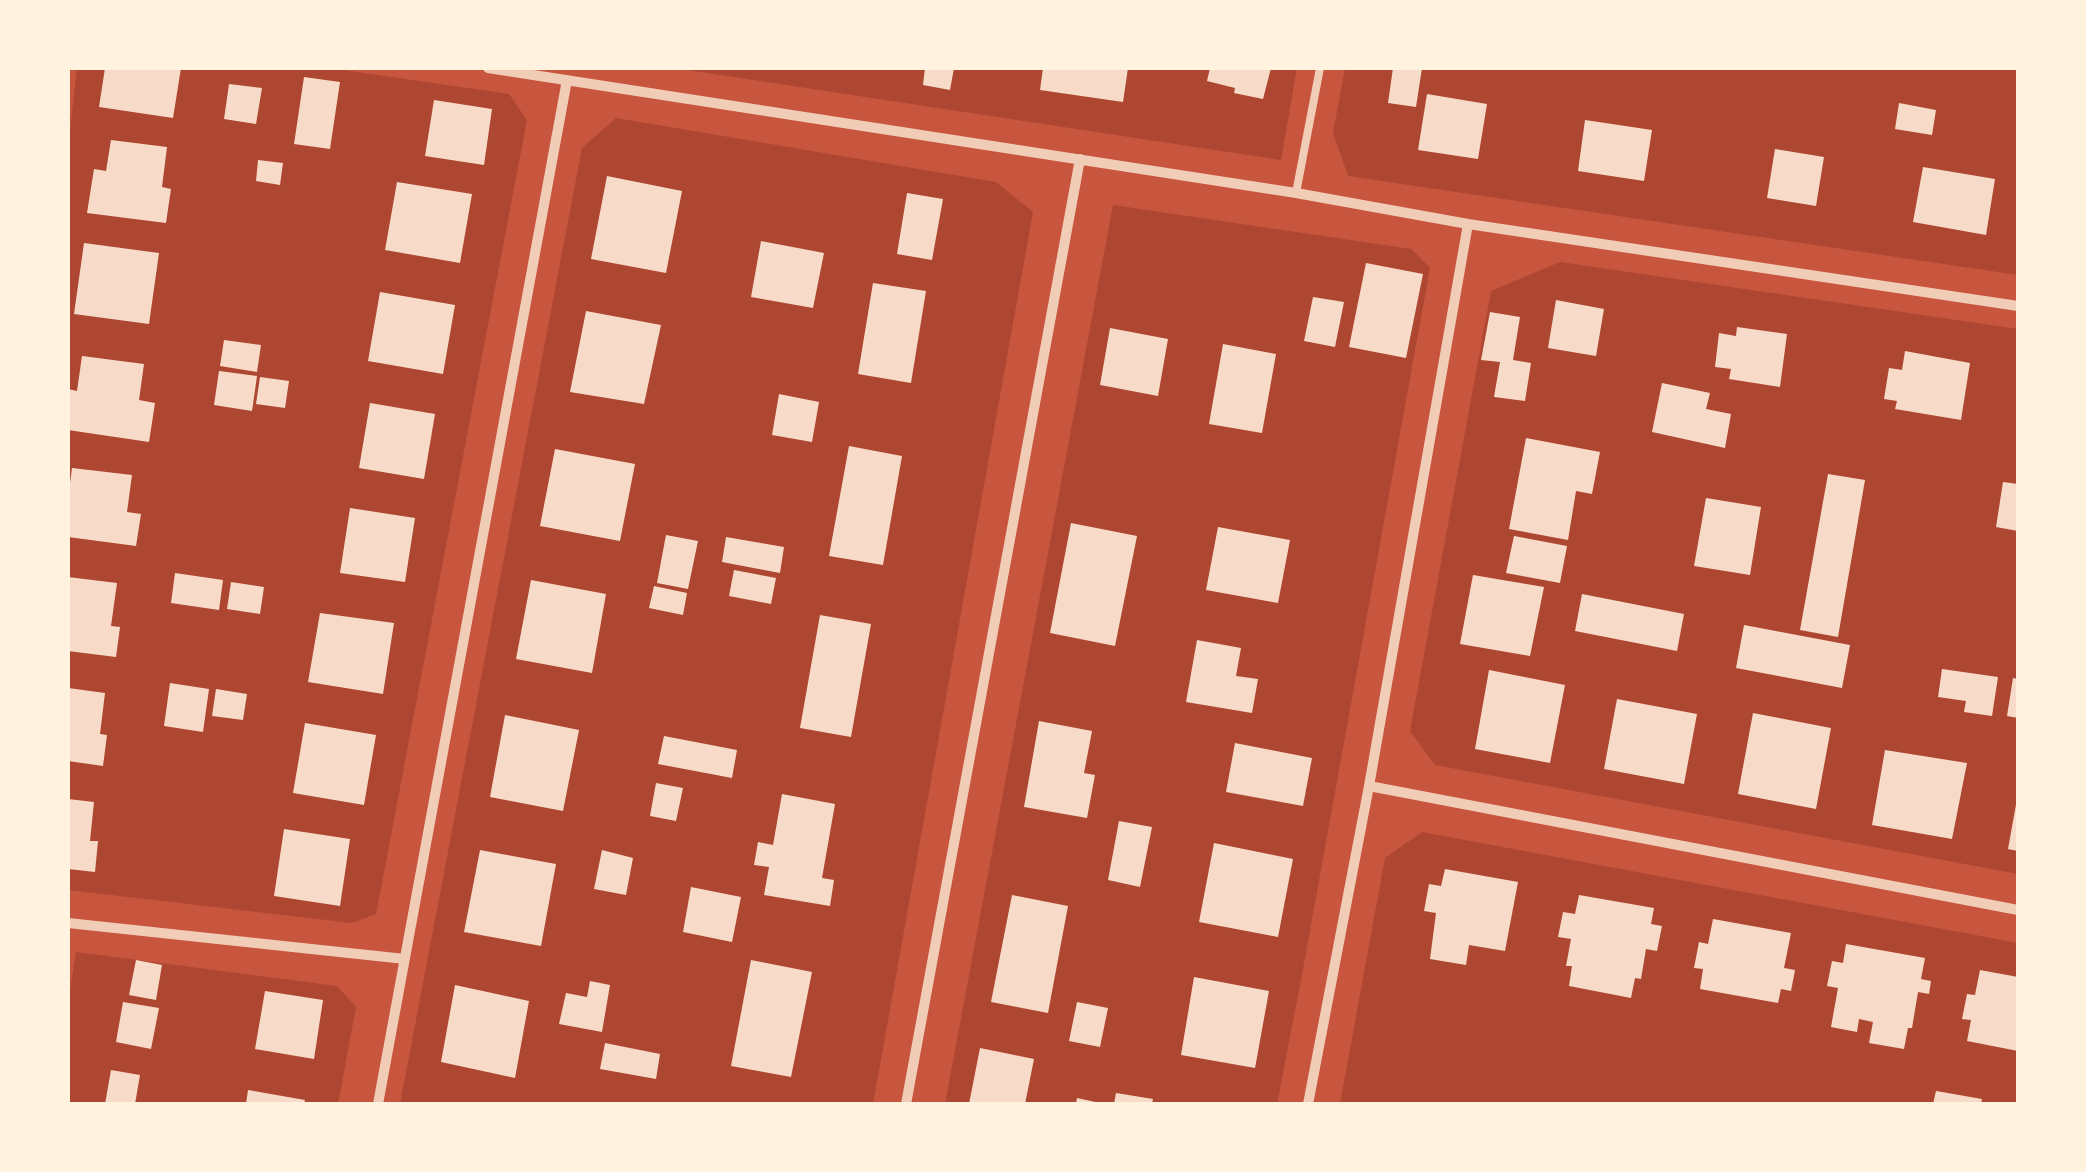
<!DOCTYPE html>
<html>
<head>
<meta charset="utf-8">
<style>
  body { margin:0 }
  #map { position:relative; width:2086px; height:1172px; overflow:hidden; background:#c8553d; font-family:"Open Sans",sans-serif }
  canvas { display:block }
  .frame { position:absolute; inset:0; border:70px solid #fff3e0; pointer-events:none }
</style>
</head>
<body>
<div id="map">
<canvas width="2086" height="1172"></canvas>
<div class="frame"></div>
</div>
<script>
const context = document.querySelector('canvas').getContext('2d');
context.lineJoin = 'round';
function paint(path, color) { context.fillStyle = color; context.fill(path, 'evenodd'); }
const shape = rows => new Path2D(rows.map(r => 'M' + r).join(''));
function trace(path, color, width, dash) { context.strokeStyle = color; context.lineWidth = width; context.lineCap = dash ? 'butt' : 'round'; context.setLineDash(dash || []); context.stroke(path); }
paint(shape([
  [77,68,330,68,509,94,527,120,376,914,352,923,68,890,68,148],
  [674,68,1297,68,1281,160],
  [1345,68,2018,68,2018,275,1348,176,1333,133],
  [616,118,996,182,1033,212,873,1104,400,1104,582,148],
  [1113,205,1411,249,1430,268,1301,980,1277,1104,945,1104],
  [1560,262,2018,329,2018,874,1435,765,1410,731,1491,291],
  [1422,832,2018,943,2018,1104,1340,1104,1385,858],
  [76,952,337,986,356,1007,338,1104,68,1104,68,1003]
]), '#ae4732');
paint(shape([
  [105,68,181,68,173,118,99,107],
  [925,68,954,68,950,90,923,85],
  [1043,68,1128,68,1123,102,1040,90],
  [1210,68,1271,68,1263,99,1234,93,1235,88,1207,81],
  [1393,68,1422,68,1416,107,1388,103],
  [304,77,340,82,330,149,294,144],
  [229,84,262,88,256,124,224,119],
  [1427,94,1487,104,1478,159,1418,150],
  [434,100,492,109,484,165,425,156],
  [1899,103,1936,110,1932,135,1895,129],
  [1585,120,1652,130,1644,181,1578,171],
  [111,140,167,147,162,187,171,189,166,223,87,213,94,169,106,171],
  [1775,149,1824,157,1816,206,1767,198],
  [258,160,283,163,280,185,256,181],
  [1923,167,1995,179,1986,235,1913,222],
  [607,176,682,191,666,273,591,259],
  [397,182,472,194,460,263,385,250],
  [907,193,943,199,932,260,897,254],
  [761,241,824,253,813,308,751,297],
  [84,243,159,253,149,324,74,314],
  [1366,263,1423,274,1406,358,1349,347],
  [873,283,926,291,911,383,858,374],
  [380,292,455,305,443,374,368,361],
  [1313,297,1344,302,1335,347,1304,341],
  [1556,300,1604,309,1596,356,1548,348],
  [586,311,661,325,644,404,570,392],
  [1490,312,1520,317,1513,360,1531,363,1525,401,1494,397,1500,362,1481,360],
  [1737,327,1787,334,1780,387,1729,379,1731,369,1715,367,1719,333,1736,336],
  [1110,328,1168,339,1158,396,1100,385],
  [224,340,261,345,257,372,220,366],
  [1223,344,1276,354,1262,433,1209,424],
  [1905,351,1970,363,1961,420,1895,409,1897,401,1884,399,1889,368,1902,370],
  [82,356,144,364,139,400,155,403,149,442,68,430,68,389,77,391],
  [219,371,257,376,252,411,214,405],
  [260,377,289,381,285,408,256,404],
  [1662,383,1710,393,1706,409,1731,414,1725,448,1652,432],
  [779,394,819,402,812,442,772,435],
  [370,403,435,414,424,479,359,468],
  [1526,438,1600,452,1592,494,1576,491,1568,540,1509,529],
  [849,446,902,456,883,565,829,556],
  [555,449,635,464,620,541,540,526],
  [72,468,132,475,127,512,141,514,136,546,68,537,68,498],
  [1828,474,1865,480,1838,637,1800,630],
  [2003,482,2018,484,2018,531,1996,527],
  [1706,498,1761,507,1750,575,1694,566],
  [350,508,415,518,405,582,340,573],
  [1071,523,1137,536,1115,646,1050,633],
  [1218,527,1290,540,1278,603,1206,590],
  [666,535,698,541,688,589,657,583],
  [1514,536,1567,546,1560,583,1506,573],
  [726,537,784,547,780,573,722,562],
  [734,570,776,578,771,604,729,596],
  [175,573,223,580,219,610,171,603],
  [1473,575,1544,587,1530,656,1460,644],
  [68,577,117,583,111,626,120,627,116,657,68,651],
  [531,580,606,594,592,673,516,659],
  [231,582,264,587,260,614,227,609],
  [654,586,687,593,683,615,649,608],
  [1582,594,1684,614,1677,651,1575,631],
  [320,613,394,623,383,694,308,682],
  [820,615,871,624,851,737,800,728],
  [1744,625,1850,645,1842,688,1736,668],
  [1197,640,1241,648,1236,676,1258,679,1252,713,1186,702],
  [1942,669,1998,677,1992,716,1964,712,1966,701,1938,697],
  [1489,670,1565,685,1550,763,1475,749],
  [2013,678,2018,679,2018,718,2007,716],
  [170,683,209,689,203,732,164,726],
  [68,688,105,693,100,734,107,735,103,766,68,761],
  [216,689,247,694,243,720,212,716],
  [1617,699,1697,714,1684,784,1604,769],
  [1753,713,1831,728,1816,809,1738,794],
  [505,715,579,730,563,811,490,797],
  [1039,721,1092,731,1084,773,1095,775,1087,818,1024,807],
  [305,723,376,735,364,805,293,793],
  [664,736,737,750,732,778,658,764],
  [1235,743,1312,758,1303,806,1226,792],
  [1885,750,1967,763,1952,839,1872,825],
  [656,783,683,788,676,821,650,816],
  [782,794,835,804,822,878,834,880,830,906,764,895,769,867,754,865,758,842,773,845],
  [68,799,94,802,90,841,98,841,95,872,68,869],
  [2017,799,2018,799,2018,851,2008,849],
  [1119,821,1152,827,1140,887,1108,880],
  [284,829,350,839,340,906,274,896],
  [1214,843,1293,859,1278,937,1199,922],
  [480,850,556,864,541,946,464,932],
  [602,850,633,858,626,895,594,889],
  [1445,869,1518,882,1505,951,1469,945,1466,965,1430,959,1436,913,1424,911,1429,884,1441,886],
  [691,887,741,897,732,942,683,932],
  [1012,895,1068,906,1048,1013,991,1002],
  [1579,895,1654,908,1651,924,1662,926,1657,951,1646,949,1641,979,1635,978,1631,998,1569,986,1572,966,1566,966,1571,939,1558,937,1563,912,1575,914],
  [1713,919,1791,933,1784,968,1795,970,1791,991,1781,989,1778,1003,1700,989,1703,969,1694,968,1699,942,1708,944],
  [1846,944,1925,958,1921,979,1931,981,1929,994,1918,992,1912,1028,1908,1028,1904,1049,1869,1043,1873,1022,1859,1019,1857,1032,1831,1027,1838,988,1827,986,1832,961,1843,963],
  [136,960,162,965,156,1000,129,995],
  [751,960,812,972,791,1077,731,1066],
  [1980,970,2018,977,2018,1051,1967,1041,1971,1020,1962,1019,1967,994,1975,995],
  [1194,977,1269,991,1255,1068,1181,1055],
  [590,981,610,985,602,1032,559,1024,566,993,587,997],
  [455,985,529,1001,515,1078,441,1062],
  [265,991,323,1000,314,1059,255,1049],
  [123,1002,159,1008,151,1049,116,1042],
  [1077,1002,1108,1008,1100,1047,1069,1041],
  [605,1043,660,1054,656,1079,600,1069],
  [980,1048,1034,1059,1025,1104,969,1104],
  [111,1070,140,1075,135,1104,105,1104],
  [248,1090,305,1100,304,1104,246,1104],
  [1936,1091,1982,1099,1981,1104,1933,1104],
  [1116,1093,1153,1099,1152,1104,1114,1104],
  [1077,1098,1100,1103,1100,1104,1076,1104]
]), '#f7dbc8');
trace(shape([
  [1296,193,1320,68]
]), '#f1ccb7', 8);
trace(shape([
  [488,68,1296,193,1468,224,2018,306],
  [1369,786,2018,910],
  [68,923,405,959],
  [378,1104,567,80],
  [906,1104,1080,159],
  [1308,1104,1369,786,1468,224]
]), '#f1ccb7', 10);
</script>
</body>
</html>
